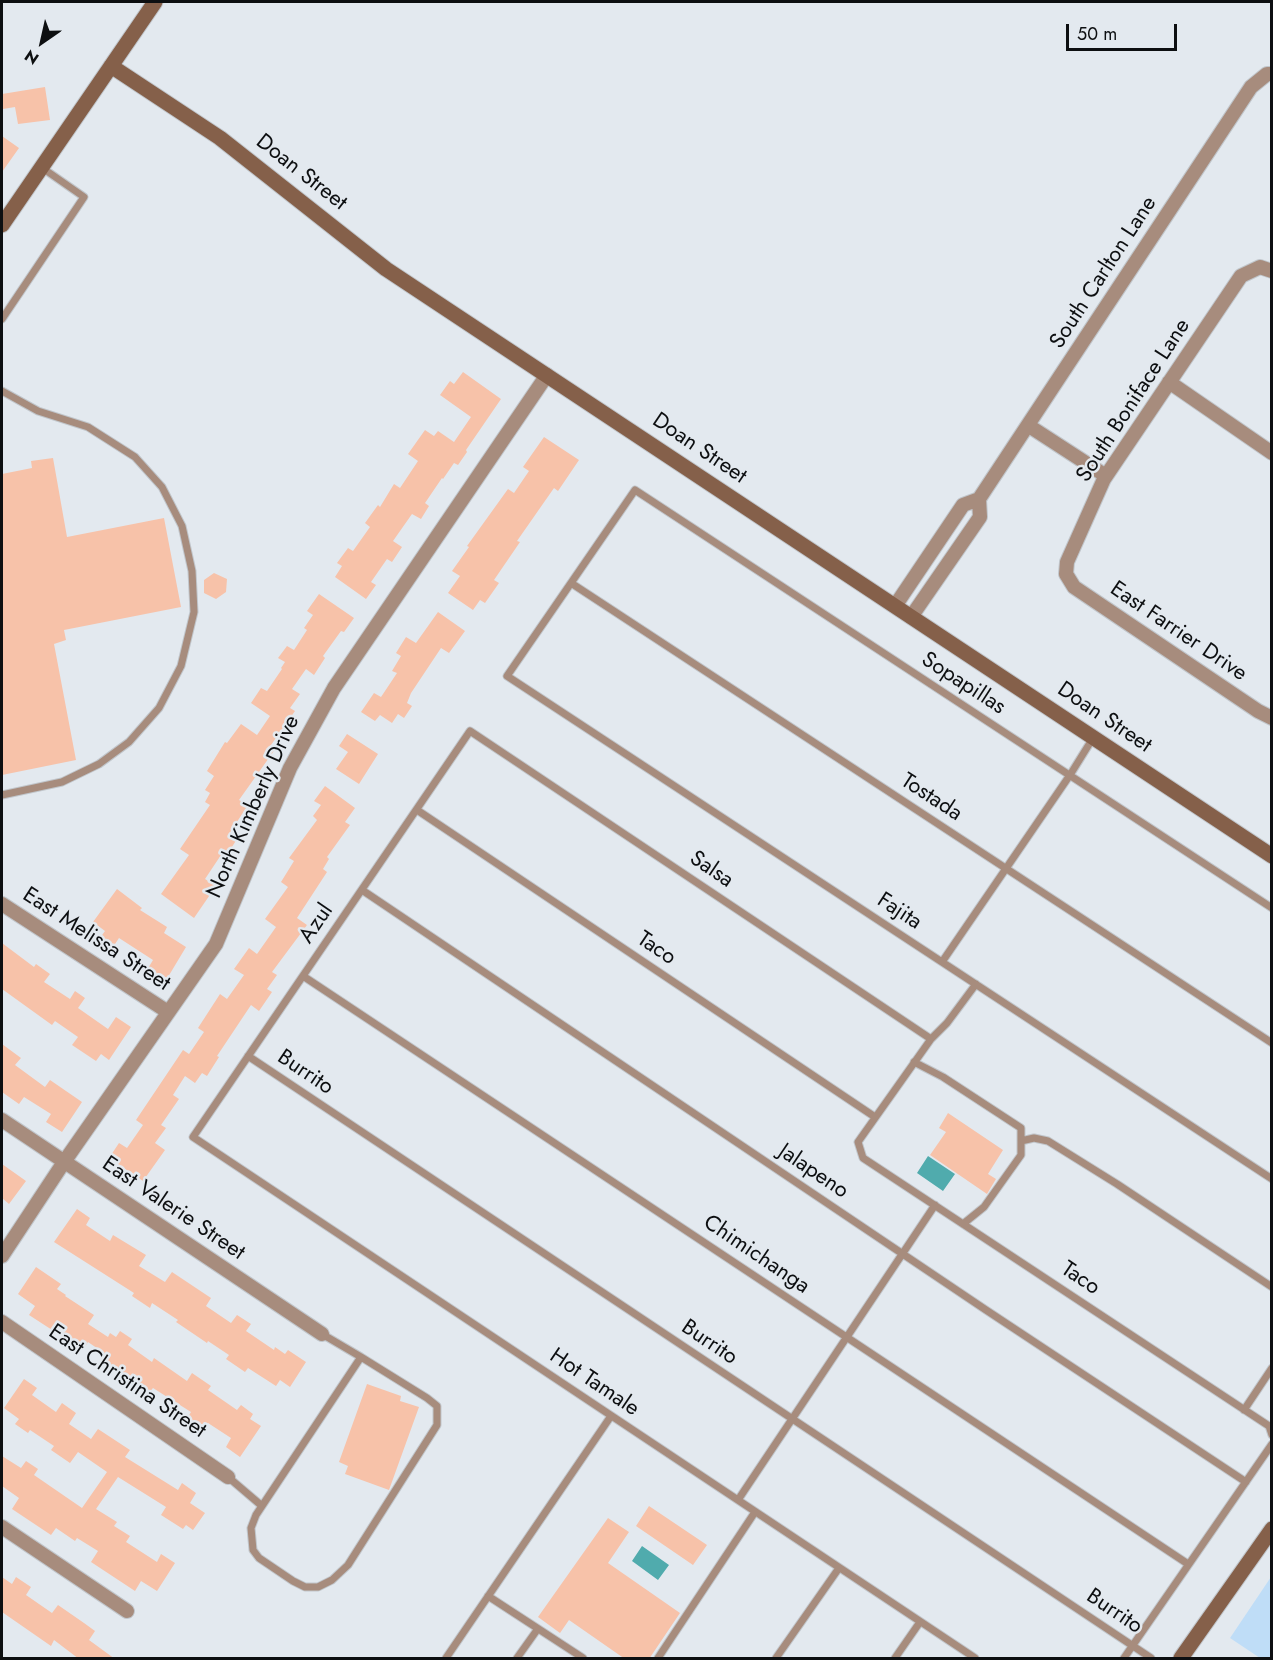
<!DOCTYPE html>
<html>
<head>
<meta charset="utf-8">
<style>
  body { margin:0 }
  #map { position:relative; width:1273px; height:1660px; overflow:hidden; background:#e3e9ef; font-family:Jost,sans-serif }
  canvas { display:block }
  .frame { position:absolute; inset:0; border:3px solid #0d0f11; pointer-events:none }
  .north { position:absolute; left:12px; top:12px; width:60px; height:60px; -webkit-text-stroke:4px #e3e9ef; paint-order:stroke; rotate:214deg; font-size:16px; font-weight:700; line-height:24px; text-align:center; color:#0d0f11 }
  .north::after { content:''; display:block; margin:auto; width:21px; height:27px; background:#0d0f11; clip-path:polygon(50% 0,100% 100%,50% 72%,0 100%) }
  .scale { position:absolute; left:1066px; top:24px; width:111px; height:27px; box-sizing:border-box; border:3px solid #0d0f11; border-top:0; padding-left:8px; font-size:18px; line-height:21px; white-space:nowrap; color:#0d0f11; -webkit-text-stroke:4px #e3e9ef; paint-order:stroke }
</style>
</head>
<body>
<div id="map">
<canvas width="1273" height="1660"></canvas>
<div class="frame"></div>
<div class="north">N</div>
<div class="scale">50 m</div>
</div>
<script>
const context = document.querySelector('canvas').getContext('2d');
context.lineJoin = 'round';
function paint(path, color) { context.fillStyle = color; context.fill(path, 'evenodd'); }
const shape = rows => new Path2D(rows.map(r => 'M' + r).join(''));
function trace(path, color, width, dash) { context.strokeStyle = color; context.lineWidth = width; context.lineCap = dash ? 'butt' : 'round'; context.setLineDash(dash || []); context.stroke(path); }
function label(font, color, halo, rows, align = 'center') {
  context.font = font + ' Jost,sans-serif'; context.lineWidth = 5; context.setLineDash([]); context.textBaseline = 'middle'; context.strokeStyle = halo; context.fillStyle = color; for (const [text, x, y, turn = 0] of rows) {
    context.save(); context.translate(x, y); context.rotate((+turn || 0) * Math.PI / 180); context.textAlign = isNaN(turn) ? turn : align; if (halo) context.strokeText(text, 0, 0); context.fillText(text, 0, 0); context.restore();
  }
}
paint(shape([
  [1271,1577,1271,1658,1260,1658,1230,1638]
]), '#bfddf7');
paint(shape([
  [928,1156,955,1174,943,1191,917,1173],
  [642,1546,669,1565,658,1580,632,1561]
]), '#50abad');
paint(shape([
  [45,87,50,120,18,124,15,107,3,109,2,94],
  [2,136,19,148,2,172],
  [463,372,501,399,466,450,467,452,458,465,454,463,443,479,442,478,425,503,429,506,421,519,412,514,393,541,402,547,392,562,387,559,371,582,376,585,366,599,335,577,342,566,337,563,348,548,353,551,370,527,365,523,378,505,380,507,394,484,400,488,418,461,408,454,425,430,434,436,438,431,454,442,471,417,440,395,450,381,454,384],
  [544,437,579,460,558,491,554,488,517,541,520,542,494,580,499,583,485,603,480,600,473,610,448,593,460,576,452,571,469,547,467,546,508,489,514,493,529,471,523,467],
  [53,458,67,537,164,518,181,607,64,630,66,640,54,644,76,760,2,775,2,474,32,468,31,461],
  [214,573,227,579,226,592,216,599,204,593,204,580],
  [319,594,354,618,344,632,341,631,323,656,325,658,314,675,306,669,292,689,300,694,290,708,295,711,271,745,276,748,239,800,248,805,229,834,237,839,225,858,221,855,205,879,216,886,194,918,161,894,189,855,180,849,210,805,205,802,210,793,205,790,214,776,207,771,225,742,227,743,241,724,257,735,270,716,251,703,261,688,267,691,282,669,281,668,285,662,278,658,287,646,294,650,307,630,304,628,313,615,307,611],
  [438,612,465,631,449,653,441,648,411,693,407,703,412,706,404,718,398,714,392,723,380,715,375,721,361,712,374,693,381,697,397,673,392,671,401,656,396,653,406,637,416,643],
  [347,734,378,754,359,784,336,769,348,752,339,746],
  [325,786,355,808,345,822,350,825,327,857,329,859,323,869,327,872,297,918,307,925,272,972,277,975,267,989,272,992,259,1011,251,1005,217,1056,219,1057,207,1076,202,1073,195,1083,185,1076,173,1095,179,1099,161,1125,166,1128,155,1143,165,1150,143,1181,109,1158,119,1143,127,1148,143,1125,136,1120,183,1050,189,1054,204,1032,198,1028,220,994,227,999,244,975,234,969,249,948,257,954,276,927,265,919,288,887,281,882,294,861,289,858,317,820,313,816,321,805,314,801],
  [117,889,142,908,140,910,167,927,164,933,186,947,165,982,147,970,153,960,119,938,113,947,100,938,105,931,93,922],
  [2,943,34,967,36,964,50,974,44,982,70,999,75,991,85,998,78,1008,108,1029,116,1017,131,1027,109,1060,101,1054,96,1061,72,1045,78,1037,55,1021,52,1025,2,989],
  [2,1044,21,1058,15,1065,45,1087,50,1080,82,1102,62,1132,46,1122,51,1114,24,1097,19,1104,2,1092],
  [948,1113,1003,1150,988,1174,996,1179,987,1194,930,1155,946,1132,939,1128],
  [2,1164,26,1181,9,1204,2,1198],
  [77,1209,90,1218,86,1225,110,1241,113,1235,146,1255,139,1266,165,1282,172,1272,211,1298,206,1306,231,1323,237,1315,251,1324,246,1331,274,1350,275,1347,285,1354,288,1350,306,1362,290,1387,280,1380,276,1386,248,1368,245,1372,226,1359,229,1355,208,1341,207,1343,176,1322,178,1320,152,1303,150,1308,132,1296,134,1293,54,1242],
  [36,1267,61,1284,57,1289,66,1295,65,1296,94,1315,88,1324,108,1337,110,1333,116,1337,120,1331,132,1339,128,1345,152,1362,154,1358,187,1381,192,1373,211,1386,208,1390,237,1410,241,1405,253,1414,250,1419,261,1426,240,1457,226,1447,231,1438,208,1423,202,1431,186,1420,191,1412,153,1388,147,1395,105,1364,110,1357,88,1342,83,1350,29,1315,35,1306,18,1294],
  [24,1379,37,1388,32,1395,56,1412,62,1403,76,1413,69,1424,91,1439,98,1429,130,1450,125,1457,178,1490,182,1483,196,1493,190,1503,205,1513,193,1530,186,1525,183,1529,161,1515,166,1507,118,1477,96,1509,117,1522,114,1526,130,1536,126,1542,157,1562,161,1554,175,1563,157,1591,141,1581,135,1591,91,1562,98,1551,77,1538,75,1541,56,1528,51,1535,12,1509,19,1498,2,1486,2,1456,21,1468,26,1461,38,1469,34,1475,82,1508,107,1472,78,1452,70,1463,51,1450,54,1446,30,1430,28,1433,15,1424,19,1419,4,1408],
  [367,1384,401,1396,400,1401,419,1407,389,1490,345,1474,348,1466,339,1462],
  [649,1506,707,1545,693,1565,636,1526],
  [608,1518,629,1532,608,1563,680,1613,649,1659,625,1659,569,1620,560,1633,538,1617],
  [2,1577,12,1584,16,1577,31,1587,26,1595,52,1613,58,1605,84,1623,95,1631,89,1640,115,1659,79,1659,54,1640,51,1646,2,1612]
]), '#f7c2a9');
const lane = shape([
  [2,319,84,197,41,167],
  [2,391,38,411,88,427,135,457,162,487,182,526,192,571,194,612,181,666,159,708,129,742,99,764,62,782,2,795],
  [571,583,1272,1043],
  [417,810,875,1117],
  [362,890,986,1310,1246,1482],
  [1272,908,635,490,507,676,1272,1179],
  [942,962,1070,775,1093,738],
  [303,976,1188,1564],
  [976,984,947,1023,931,1039,858,1142,863,1158,1269,1426,1272,1435],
  [931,1039,470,731,193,1137,975,1658],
  [248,1056,1151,1658],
  [914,1062,943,1077,1021,1128,1021,1155,984,1207,963,1224],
  [1021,1141,1034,1138,1048,1141,1117,1184,1272,1287],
  [322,1334,361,1357,427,1398,437,1406,437,1425,348,1565,332,1580,318,1587,305,1587,293,1581,259,1558,253,1550,251,1528,256,1515,361,1357],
  [1244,1410,1272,1368],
  [228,1477,262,1506],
  [738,1500,935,1205],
  [488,1596,583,1658],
  [446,1658,611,1416],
  [517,1658,537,1630],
  [658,1658,755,1512],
  [776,1658,839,1568],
  [895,1658,920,1622],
  [1124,1658,1272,1444]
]);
const street = shape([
  [1272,271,1260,267,1241,276,1104,479,1067,562,1066,574,1074,587,1258,711,1272,718],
  [1169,382,1272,453],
  [1029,426,1106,476],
  [895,606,963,505,979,499],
  [911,617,980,517,979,499,1251,87,1267,74,1272,74],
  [2,904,168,1012],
  [2,1120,322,1334],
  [2,1256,64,1162,216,944,290,768,334,688,547,375],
  [2,1322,228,1477],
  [2,1527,127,1611]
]);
const secondary = shape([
  [111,66,220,138,386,269,1272,856],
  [2,225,155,2],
  [1181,1658,1272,1529]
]);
trace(lane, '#c1c6cb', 9);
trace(street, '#c1c6cb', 16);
trace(secondary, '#c1c6cb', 17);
trace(lane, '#a78c7d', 7);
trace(street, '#a78c7d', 14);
trace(secondary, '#85604a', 15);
label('22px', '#0d0f11', '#e3e9ef', [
  ["Doan Street",301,173,38],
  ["South Carlton Lane",1104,273,-57],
  ["South Boniface Lane",1134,401,-57],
  ["Doan Street",699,449,34],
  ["East Farrier Drive",1178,632,34],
  ["Sopapillas",963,684,33],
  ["Doan Street",1104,718,34],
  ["Tostada",931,798,33],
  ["North Kimberly Drive",254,807,-66],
  ["Salsa",711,870,34],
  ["Fajita",899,912,33],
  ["Azul",317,924,-56],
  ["East Melissa Street",96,940,33],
  ["Taco",656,949,34],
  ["Burrito",305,1073,34],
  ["Jalapeno",813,1172,34],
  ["East Valerie Street",173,1209,34],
  ["Chimichanga",756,1255,34],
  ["Taco",1080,1279,34],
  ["Burrito",709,1343,34],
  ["East Christina Street",127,1382,34],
  ["Hot Tamale",594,1383,34],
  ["Burrito",1114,1612,34]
]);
</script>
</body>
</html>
